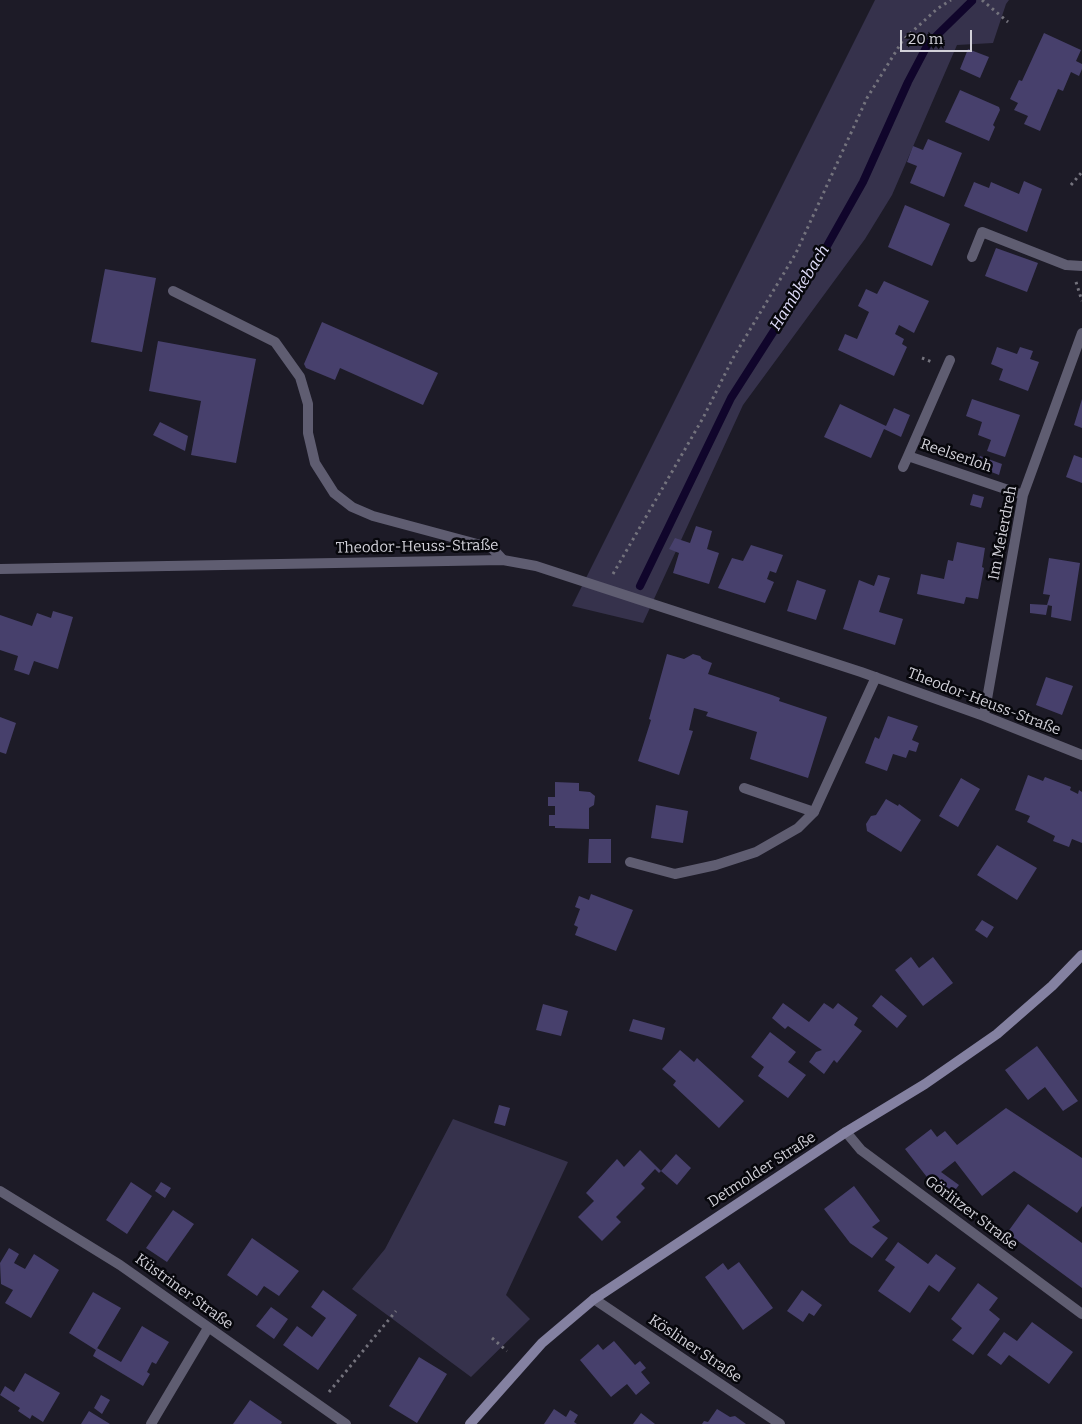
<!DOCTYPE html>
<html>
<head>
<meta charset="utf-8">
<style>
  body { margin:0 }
  #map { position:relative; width:1082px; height:1424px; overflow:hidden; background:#1d1b27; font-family:Bitter,serif }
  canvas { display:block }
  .scale { position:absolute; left:900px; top:30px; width:72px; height:22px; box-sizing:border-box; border:2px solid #d2d1d9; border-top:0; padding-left:6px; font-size:15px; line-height:18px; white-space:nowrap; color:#d2d1d9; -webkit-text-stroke:4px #07070c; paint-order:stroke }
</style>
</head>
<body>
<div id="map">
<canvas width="1082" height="1424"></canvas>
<div class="scale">20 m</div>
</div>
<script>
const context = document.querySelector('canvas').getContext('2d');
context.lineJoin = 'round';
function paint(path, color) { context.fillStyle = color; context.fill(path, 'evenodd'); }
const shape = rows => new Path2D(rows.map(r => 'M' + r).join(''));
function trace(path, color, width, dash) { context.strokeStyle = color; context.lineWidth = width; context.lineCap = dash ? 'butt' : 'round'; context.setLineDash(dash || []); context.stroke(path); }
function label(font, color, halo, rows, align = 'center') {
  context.font = font + ' Bitter,serif'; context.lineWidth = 5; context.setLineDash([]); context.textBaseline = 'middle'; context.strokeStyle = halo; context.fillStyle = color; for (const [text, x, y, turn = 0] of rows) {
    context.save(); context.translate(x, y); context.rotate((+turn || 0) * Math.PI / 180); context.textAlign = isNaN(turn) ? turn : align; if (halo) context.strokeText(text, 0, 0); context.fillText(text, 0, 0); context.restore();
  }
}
paint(shape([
  [875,0,1009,0,1006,4,993,43,957,45,892,195,865,239,743,405,643,623,572,606],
  [453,1119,568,1162,506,1295,530,1319,471,1377,352,1289,385,1249]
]), '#36324c');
trace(shape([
  [640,586,731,398,818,262,863,182,908,82,928,44,972,1]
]), '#10052b', 8);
paint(shape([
  [1044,33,1081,50,1076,61,1082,64,1082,69,1079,76,1071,72,1063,91,1058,89,1040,131,1024,124,1028,116,1014,110,1018,103,1010,99,1019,80,1022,81],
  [968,49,989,57,980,78,960,69],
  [960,90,999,107,1000,110,993,125,995,127,989,141,945,122],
  [928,139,962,153,944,197,910,183,917,166,907,162,913,146,923,150],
  [1024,181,1042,189,1027,232,964,206,974,182,989,188,991,182,1019,194],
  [905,205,950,224,932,266,888,247],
  [996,248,1038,263,1027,292,985,276],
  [105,269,156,278,142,352,91,342],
  [884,281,929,301,914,333,899,325,895,334,904,339,902,344,907,347,894,376,838,350,845,334,857,339,869,312,858,306,866,289,877,294],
  [322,322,438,373,423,405,340,368,335,380,306,368,304,364],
  [158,341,256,359,236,463,191,455,201,401,149,391],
  [997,347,1017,354,1020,347,1033,351,1030,359,1039,362,1028,391,999,380,1003,369,991,364],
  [972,399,1020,415,1005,457,987,451,991,440,978,435,982,422,966,416],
  [1082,399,1082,428,1074,425],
  [840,404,886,426,894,408,910,415,901,437,884,429,871,458,824,437],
  [160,422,188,436,185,451,153,435],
  [1074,455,1082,458,1082,483,1066,477],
  [980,456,1002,464,999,475,976,466],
  [973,494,984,497,981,508,970,505],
  [696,526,712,531,707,549,719,553,709,584,673,573,679,553,669,549,675,538,690,543],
  [957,542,985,548,982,567,984,568,978,599,966,597,964,604,917,594,921,574,944,579,948,560,953,561],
  [751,545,783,555,776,573,770,571,767,579,774,582,765,603,718,588,732,558,743,561],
  [1049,558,1080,563,1071,621,1051,617,1052,606,1047,605,1050,595,1043,594],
  [878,575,890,578,879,612,903,619,895,645,843,629,859,580,874,586],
  [797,580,826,590,816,620,787,611],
  [1030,604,1048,605,1046,615,1030,613],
  [53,611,73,617,58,669,34,661,29,675,14,670,18,656,0,650,0,615,32,626,37,613,51,618],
  [667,654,684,659,693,654,700,656,702,659,712,663,708,674,772,695,780,698,779,701,827,717,808,778,750,759,757,732,706,716,708,712,694,708,689,730,693,731,679,775,638,761,651,720,649,719],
  [1046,677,1073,686,1062,715,1036,705],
  [888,716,918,726,912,740,919,743,916,752,909,750,906,758,893,754,887,771,865,763,875,737,879,739],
  [0,717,16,723,6,754,0,752],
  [1028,775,1043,781,1045,777,1071,787,1070,790,1078,794,1079,790,1082,792,1082,843,1072,839,1069,847,1053,841,1055,836,1027,822,1030,816,1015,810],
  [961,778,980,789,958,827,939,816],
  [555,782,579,783,579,791,590,792,595,796,594,805,589,808,589,829,555,828,555,826,549,826,549,815,555,815,555,806,548,806,548,797,555,797],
  [886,799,898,806,899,804,921,820,901,852,867,831,866,824,871,816,876,815],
  [656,805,688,811,683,843,651,838],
  [589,839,611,839,611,863,588,863],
  [997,845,1037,868,1017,900,977,875],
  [591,894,633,910,616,951,575,935,578,927,574,925,580,909,575,907,579,896,589,900],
  [982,920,994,927,987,938,975,930],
  [911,957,919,968,933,957,953,983,923,1006,895,970],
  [881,995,907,1016,897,1028,872,1006],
  [783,1003,809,1022,824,1003,833,1009,838,1003,858,1018,854,1025,862,1031,837,1063,834,1060,824,1074,809,1062,816,1052,822,1050,788,1026,785,1029,772,1018],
  [543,1004,568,1011,561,1036,536,1030],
  [633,1019,665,1028,662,1040,629,1031],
  [770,1032,796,1052,788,1062,806,1075,788,1098,758,1076,764,1067,751,1057],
  [1037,1046,1078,1101,1063,1111,1045,1087,1028,1100,1005,1070],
  [680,1050,694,1062,697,1058,744,1101,719,1128,673,1085,676,1081,662,1069],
  [499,1105,510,1108,505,1126,494,1123],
  [1006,1108,1082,1158,1082,1206,1077,1213,1014,1171,982,1196,955,1161,941,1172,959,1185,952,1194,932,1179,930,1181,905,1149,931,1129,937,1137,945,1131,957,1145],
  [640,1150,661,1171,659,1173,655,1169,641,1184,645,1188,616,1217,621,1222,602,1241,578,1217,594,1201,586,1193,617,1159,624,1167],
  [676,1154,691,1168,677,1185,661,1171],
  [131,1182,152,1196,127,1234,106,1220],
  [161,1182,171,1188,165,1198,155,1191],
  [854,1186,880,1221,872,1227,888,1238,872,1258,850,1243,824,1209],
  [1028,1204,1082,1243,1082,1288,1007,1233],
  [173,1210,194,1224,167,1262,146,1248],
  [252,1238,299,1271,279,1296,264,1286,257,1296,227,1275],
  [898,1242,928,1264,936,1254,956,1268,939,1292,929,1285,910,1313,878,1291,895,1267,885,1260],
  [9,1248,19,1254,14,1263,25,1269,34,1254,59,1270,31,1318,5,1303,13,1290,1,1284,0,1263],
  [739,1262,773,1308,743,1330,705,1277,723,1263,728,1270],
  [978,1283,998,1298,989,1310,1000,1319,973,1355,952,1340,962,1328,951,1319],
  [323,1290,357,1315,318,1370,283,1345,297,1326,312,1337,326,1318,311,1307],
  [802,1290,822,1305,814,1316,809,1313,803,1322,787,1311],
  [93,1292,121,1308,96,1350,69,1333],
  [271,1307,288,1319,274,1339,256,1326],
  [1032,1322,1073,1352,1049,1384,1009,1355,1001,1365,987,1355,1004,1332,1017,1341],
  [142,1326,169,1342,156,1364,152,1362,147,1372,150,1374,143,1386,93,1356,97,1348,121,1362],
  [614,1341,635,1365,640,1361,646,1368,641,1372,650,1383,636,1395,627,1384,611,1397,580,1360,598,1344,603,1350],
  [419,1357,447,1374,417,1423,389,1406],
  [25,1373,60,1393,43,1422,32,1415,30,1419,18,1411,20,1408,0,1395,5,1386,14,1392],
  [101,1395,110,1400,102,1414,94,1408],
  [250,1400,282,1422,281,1424,233,1424],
  [554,1409,566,1417,570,1410,578,1415,574,1422,577,1424,544,1424],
  [717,1409,730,1417,735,1416,746,1424,702,1424,704,1421,708,1422],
  [89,1411,110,1424,81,1424],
  [641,1413,655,1424,633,1424]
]), '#47406c');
trace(shape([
  [982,0,1008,22],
  [1071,185,1082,172],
  [1076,282,1082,301],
  [922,358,932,362],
  [613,574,703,418,733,358,796,253,867,98,903,40,937,9,951,0],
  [492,1338,507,1351],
  [329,1392,396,1311]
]), '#74737d', 3, [2.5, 4]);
trace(shape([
  [972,257,982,232,1066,265,1082,266],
  [173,291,275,342,300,377,308,404,308,433,315,463,334,493,352,507,373,516,492,548,503,560],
  [630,862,675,874,716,865,756,852,798,828,814,812,744,788]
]), '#5f5d71', 10);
trace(shape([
  [950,360,908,456,1023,495],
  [903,467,908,456],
  [0,569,503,560,536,566,861,672,984,716,1082,755],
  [984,716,1023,495,1082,333],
  [814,812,876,677],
  [846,1132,861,1150,1082,1314],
  [0,1191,120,1265,346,1424],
  [594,1299,780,1424],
  [151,1424,208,1328]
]), '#5f5d71', 10);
trace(shape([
  [470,1424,542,1343,594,1299,846,1132,925,1084,997,1034,1052,986,1082,955]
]), '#8481a1', 10);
label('15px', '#d2d1d9', '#07070c', [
  ["Reelserloh",956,456,19],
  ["Im Meierdreh",1003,533,-79],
  ["Theodor-Heuss-Straße",417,547,-1],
  ["Theodor-Heuss-Straße",984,702,21],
  ["Detmolder Straße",762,1170,-33],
  ["Görlitzer Straße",971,1213,37],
  ["Küstriner Straße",184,1292,36],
  ["Kösliner Straße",695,1349,34]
]);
label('italic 16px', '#e1defc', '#07070c', [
  ["Hambkebach",800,288,-58]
]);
</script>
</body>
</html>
